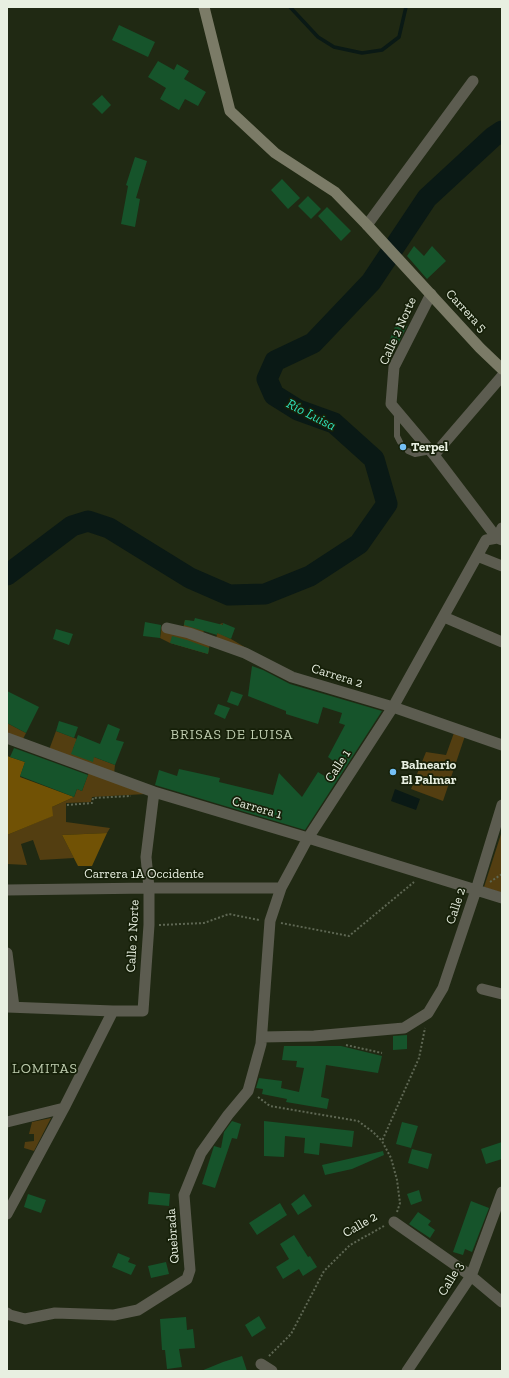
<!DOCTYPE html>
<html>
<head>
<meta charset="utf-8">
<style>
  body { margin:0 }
  #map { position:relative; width:509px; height:1378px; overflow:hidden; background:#202913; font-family:"Zilla Slab",serif }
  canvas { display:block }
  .frame { position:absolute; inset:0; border:8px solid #e8efe1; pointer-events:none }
</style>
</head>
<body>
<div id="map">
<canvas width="509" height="1378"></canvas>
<div class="frame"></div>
</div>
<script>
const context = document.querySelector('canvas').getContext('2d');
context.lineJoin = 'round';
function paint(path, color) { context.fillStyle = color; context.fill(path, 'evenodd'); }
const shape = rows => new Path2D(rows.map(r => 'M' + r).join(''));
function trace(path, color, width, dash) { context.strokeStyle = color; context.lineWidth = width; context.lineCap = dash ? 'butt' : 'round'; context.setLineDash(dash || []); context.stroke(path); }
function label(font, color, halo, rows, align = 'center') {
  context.font = font + ' "Zilla Slab",serif'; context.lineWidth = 3.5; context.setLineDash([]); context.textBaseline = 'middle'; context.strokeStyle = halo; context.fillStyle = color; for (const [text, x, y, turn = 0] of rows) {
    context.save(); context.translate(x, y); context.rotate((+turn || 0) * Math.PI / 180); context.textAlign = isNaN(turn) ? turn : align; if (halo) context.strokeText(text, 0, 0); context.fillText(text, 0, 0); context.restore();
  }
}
paint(shape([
  [185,620,203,623,205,626,203,634,216,638,220,624,223,623,219,633,231,639,248,649,210,643,208,654,170,643,160,638,162,625,183,629],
  [7,723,26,733,22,741,7,736],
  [455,730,466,733,443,801,411,789,426,752,446,755],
  [56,731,77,739,73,749,115,765,114,774,49,750],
  [89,772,146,794,92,797,91,802,66,803,66,822,110,828,107,833,62,835,74,858,40,860,33,840,21,844,27,865,7,864,7,835,52,816,52,807,74,797,77,789,82,791],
  [502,831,502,893,484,887],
  [51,1118,34,1151,24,1148,25,1142,34,1141,34,1134,29,1134,32,1122]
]), '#533e11');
paint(shape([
  [7,756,25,762,20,777,74,797,52,807,53,816,7,835],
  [107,833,92,866,78,866,62,835]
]), '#715205');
paint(shape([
  [395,789,420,799,416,810,391,801]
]), '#0a1915');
trace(shape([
  [290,7,318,37,334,47,362,53,382,50,399,37,406,7]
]), '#0a1915', 3.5);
trace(shape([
  [7,575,72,526,88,521,109,528,190,578,229,595,265,594,310,576,359,544,387,504,374,459,334,423,298,410,274,395,267,379,275,361,313,343,371,282,427,198,493,137,502,131]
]), '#0a1915', 21);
paint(shape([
  [119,25,155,42,148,57,112,40],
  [158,61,174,70,177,64,189,71,184,79,206,92,198,106,185,99,179,110,160,99,166,88,148,77],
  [102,95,111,105,102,114,92,104],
  [135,157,147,161,136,198,140,199,135,227,121,224,128,186,126,185],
  [282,179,300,198,288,209,271,190],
  [308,196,321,209,311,219,298,206],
  [327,207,351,231,341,241,318,216],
  [414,246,424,256,432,246,446,261,427,279,407,256],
  [397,322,407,326,394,352,386,349],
  [195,618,223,625,223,623,235,628,231,639,217,633,217,635,184,625,185,620,194,621],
  [145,622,161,625,160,638,143,636],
  [56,629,73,634,69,645,53,639],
  [172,636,187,640,209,648,208,654,170,643],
  [252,666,263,670,290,684,382,711,305,830,155,785,159,770,177,776,179,769,220,778,219,782,273,795,279,773,302,797,318,772,326,777,336,763,328,757,345,725,339,723,342,713,323,707,318,724,286,714,286,711,248,696],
  [7,691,39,707,26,733,7,723],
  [231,691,243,695,238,706,227,702],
  [218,704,230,708,225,719,214,714],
  [59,721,78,727,74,738,56,731],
  [108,724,120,729,116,740,124,742,115,765,94,757,93,762,71,754,78,735,100,744],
  [14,748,88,775,82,791,77,789,74,797,20,776,25,762,10,757],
  [407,1035,407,1049,393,1050,393,1036],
  [284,1046,341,1046,382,1056,378,1073,326,1065,321,1097,329,1099,327,1109,286,1102,287,1099,262,1094,263,1089,256,1088,259,1078,282,1081,281,1088,299,1092,304,1068,296,1067,297,1061,282,1060],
  [232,1121,241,1124,237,1139,232,1138,215,1188,202,1184,214,1146,221,1148,224,1132],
  [264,1121,354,1131,352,1147,320,1143,319,1155,304,1153,305,1138,285,1136,284,1157,264,1156],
  [402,1122,418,1126,411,1148,396,1144],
  [502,1142,502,1159,486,1164,481,1149],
  [412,1149,432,1154,428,1169,408,1163],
  [383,1151,384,1155,352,1169,325,1175,322,1165],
  [419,1190,422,1201,411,1205,407,1194],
  [149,1192,170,1194,169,1206,148,1204],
  [28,1194,46,1200,41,1213,24,1207],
  [304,1194,312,1206,298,1215,291,1204],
  [471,1201,489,1208,472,1252,465,1249,463,1255,453,1252],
  [280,1203,287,1215,257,1235,249,1223],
  [418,1212,431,1221,428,1225,435,1230,430,1238,409,1224],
  [294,1235,308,1257,310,1256,317,1267,303,1276,299,1269,283,1279,276,1267,289,1259,280,1244],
  [118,1253,130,1258,128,1262,136,1265,131,1275,112,1267],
  [166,1262,169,1274,151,1278,148,1266],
  [259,1316,266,1328,252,1337,245,1325],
  [186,1317,187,1330,193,1329,195,1348,179,1349,182,1367,167,1369,165,1350,162,1350,160,1319],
  [242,1356,247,1371,201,1371,223,1362]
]), '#16542b');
trace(shape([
  [67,805,92,803,93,798,131,796],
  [490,882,502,874],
  [281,923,349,936,414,882],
  [159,925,204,923,229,914,259,920],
  [346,1045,382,1053],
  [258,1097,270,1106,358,1121,373,1132,382,1141],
  [397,1212,400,1203,397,1180,391,1158,382,1141,419,1058,425,1028],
  [269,1356,291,1334,324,1271,350,1245,384,1226]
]), '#5e6753', 2, [2, 2]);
trace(shape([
  [397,413,397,436,400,442],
  [408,451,415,454,431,451]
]), '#5c5c50', 6);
trace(shape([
  [367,225,473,81],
  [431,294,394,367,391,404,434,455,497,538,502,540],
  [434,455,502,376],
  [477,556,502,566],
  [444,617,502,642],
  [167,628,189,633,245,653,292,677,393,707,502,745],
  [7,738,154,792,308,838,502,898],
  [7,890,149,888,281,888],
  [7,953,14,1007],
  [482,989,502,994],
  [7,1007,113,1011,143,1011,149,925,149,888,146,857,154,792],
  [262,1037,314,1036,404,1028,428,1013,443,988,476,890,502,805],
  [7,1122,64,1108],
  [7,1214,64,1108,113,1011],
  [394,1222,471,1276,502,1302],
  [7,1313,10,1315,25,1319,55,1313,114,1315,138,1310,187,1279,190,1270,184,1195,201,1153,228,1115,248,1091,261,1044,270,921,281,888,308,838,393,707,486,540,497,538,502,528],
  [261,1364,272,1371],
  [407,1371,471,1276,502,1192]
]), '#5c5c50', 11);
trace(shape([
  [204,7,230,111,275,153,335,192,367,225,480,348,502,369]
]), '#7b7b67', 11);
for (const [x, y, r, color] of [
  [403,447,4,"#75c0f6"],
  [393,772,4,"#75c0f6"]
]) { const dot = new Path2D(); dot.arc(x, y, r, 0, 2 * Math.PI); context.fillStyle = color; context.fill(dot); trace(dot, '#162009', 1.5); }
label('13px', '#e8efe1', '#162009', [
  ["Carrera 5",466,311,47],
  ["Calle 2 Norte",398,331,-66],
  ["Carrera 2",337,676,17],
  ["Calle 1",338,766,-57],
  ["Carrera 1",257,808,16],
  ["Carrera 1A Occidente",144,874],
  ["Calle 2",456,906,-72],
  ["Calle 2 Norte",133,936,-87],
  ["Calle 2",360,1225,-30],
  ["Quebrada",173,1236,-94],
  ["Calle 3",451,1279,-59]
]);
label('bold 13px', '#e8efe1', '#162009', [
  ["Terpel",411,447],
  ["Balneario",401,765],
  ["El Palmar",401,780]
], 'left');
label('italic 14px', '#2edeb9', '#162009', [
  ["Río Luisa",311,415,27]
]);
context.letterSpacing = '1px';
label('14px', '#c0ceb1', '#162009', [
  ["BRISAS DE LUISA",232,735],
  ["LOMITAS",45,1069]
]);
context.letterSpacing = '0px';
</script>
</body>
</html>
